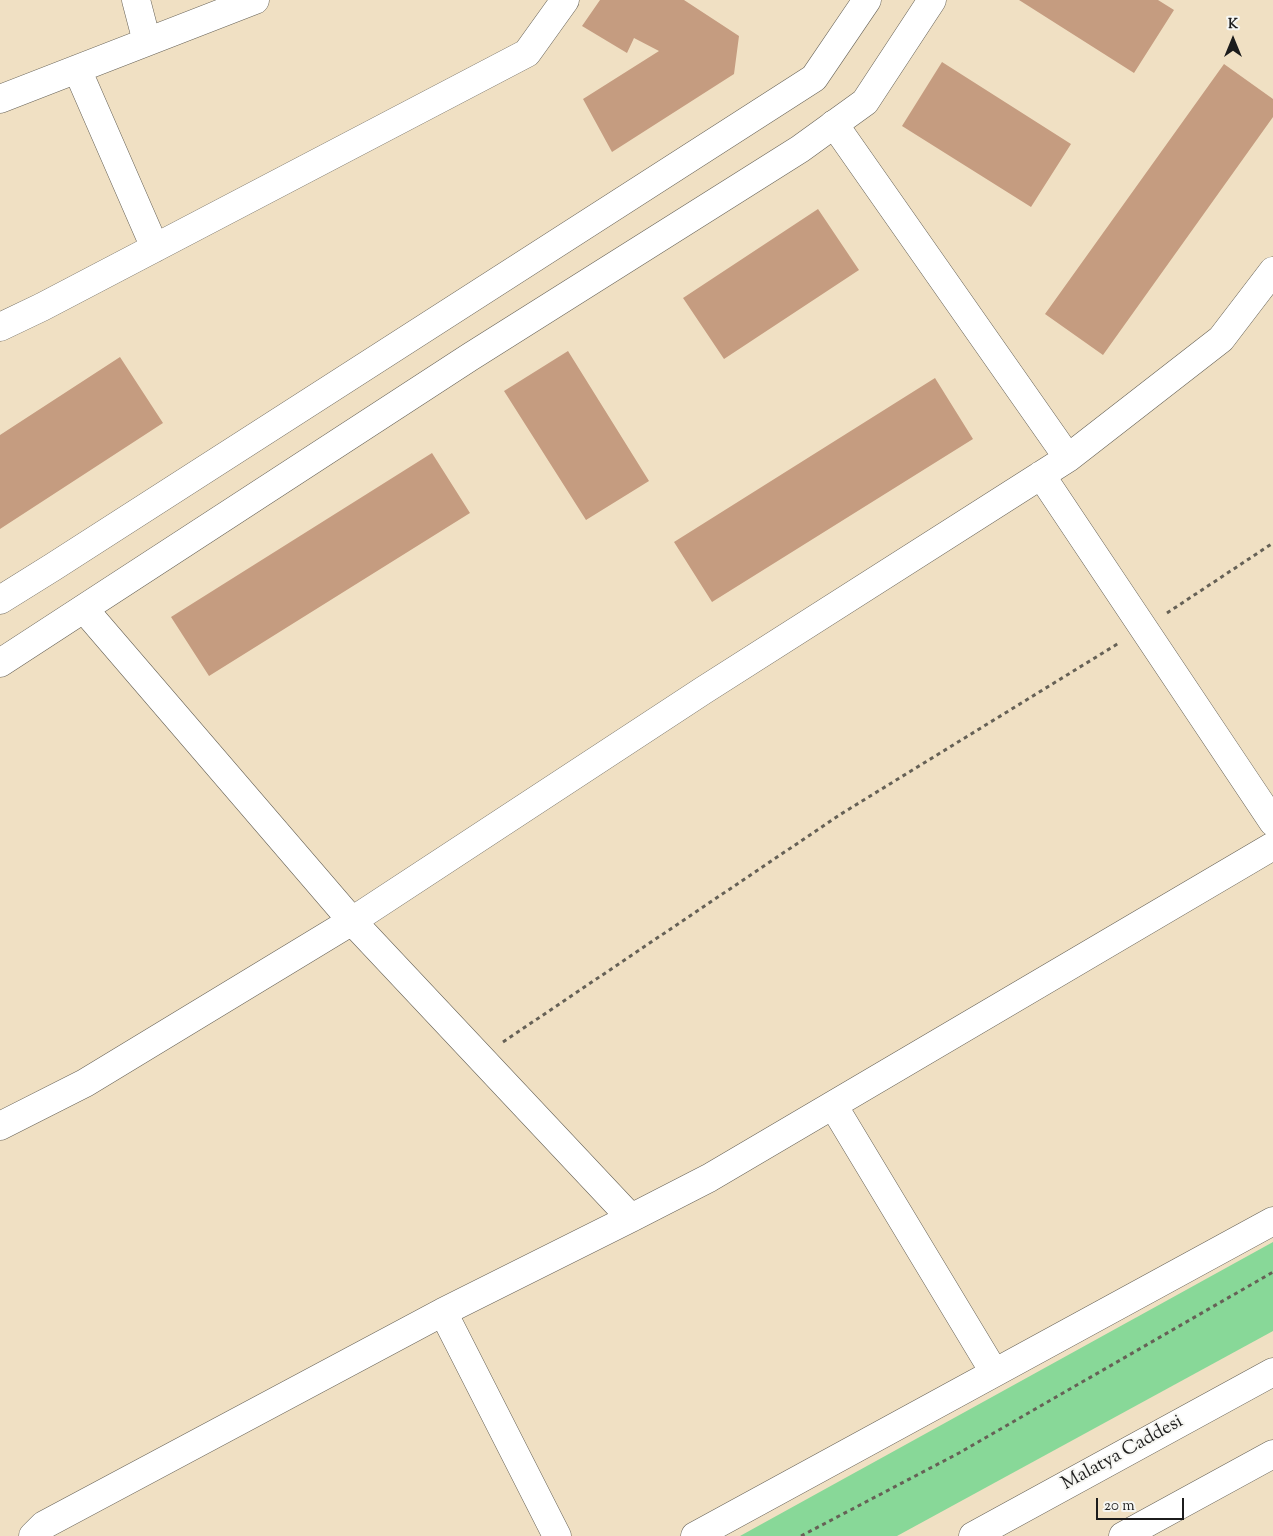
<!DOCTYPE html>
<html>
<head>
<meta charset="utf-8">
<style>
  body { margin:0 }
  #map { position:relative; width:1273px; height:1536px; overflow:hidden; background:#f0e0c3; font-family:"Sorts Mill Goudy",serif }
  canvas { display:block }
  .north { position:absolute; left:1208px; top:15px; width:50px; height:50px; -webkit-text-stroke:4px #f6f6f2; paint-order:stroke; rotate:0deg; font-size:14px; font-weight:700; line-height:20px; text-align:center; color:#1c1c1c }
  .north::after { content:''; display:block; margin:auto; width:18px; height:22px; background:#1c1c1c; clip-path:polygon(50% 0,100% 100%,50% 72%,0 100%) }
  .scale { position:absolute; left:1096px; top:1498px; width:88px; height:22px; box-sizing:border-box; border:2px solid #1c1c1c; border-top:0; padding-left:6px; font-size:15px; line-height:18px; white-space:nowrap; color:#1c1c1c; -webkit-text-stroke:4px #f6f6f2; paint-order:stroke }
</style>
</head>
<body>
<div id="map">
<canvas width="1273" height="1536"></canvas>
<div class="north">K</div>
<div class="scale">20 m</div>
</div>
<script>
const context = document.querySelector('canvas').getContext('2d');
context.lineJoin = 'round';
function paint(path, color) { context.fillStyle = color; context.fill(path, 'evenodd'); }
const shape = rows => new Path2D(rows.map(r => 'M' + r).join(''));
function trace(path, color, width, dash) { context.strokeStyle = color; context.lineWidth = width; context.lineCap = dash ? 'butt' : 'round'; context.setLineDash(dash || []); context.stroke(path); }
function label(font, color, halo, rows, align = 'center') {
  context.font = font + ' "Sorts Mill Goudy",serif'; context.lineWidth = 4; context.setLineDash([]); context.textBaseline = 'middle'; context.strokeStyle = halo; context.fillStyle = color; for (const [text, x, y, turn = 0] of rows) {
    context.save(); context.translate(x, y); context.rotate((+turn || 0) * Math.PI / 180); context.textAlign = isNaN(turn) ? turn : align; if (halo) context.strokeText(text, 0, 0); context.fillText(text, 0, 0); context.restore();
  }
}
paint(shape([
  [1273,1242,1273,1331,897,1536,740,1536]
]), '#88d898');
paint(shape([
  [600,0,684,0,739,36,734,74,612,152,583,99,659,51,634,38,627,53,582,26],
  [1019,0,1158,0,1174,10,1134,73],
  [942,62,1071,144,1031,207,902,126],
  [1224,64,1273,99,1273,117,1103,355,1045,314],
  [818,209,859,270,724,359,683,298],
  [568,351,649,481,586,520,504,391],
  [120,357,163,423,0,529,0,435],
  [935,378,973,439,712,602,674,542],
  [432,453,470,513,209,676,171,617]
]), '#c59c80');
const minor = shape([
  [136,0,147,42],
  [77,69,155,248],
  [0,99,255,0],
  [834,124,1068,458],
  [0,327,42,307,527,53,565,0],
  [1041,475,1273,822],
  [84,609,352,921,631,1218],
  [833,1105,994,1372],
  [0,1126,85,1083,352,921,704,690,1068,458,1221,339,1273,271],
  [443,1312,557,1536],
  [33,1536,44,1525,443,1312,631,1218,709,1178,1273,846],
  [695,1536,1273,1221]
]);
const major = shape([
  [0,600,53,567,814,78,867,0],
  [0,663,470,357,800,149,865,102,932,0]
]);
const highway = shape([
  [973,1536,1273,1372],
  [1123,1536,1273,1454]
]);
trace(minor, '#666156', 29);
trace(major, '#666156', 29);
trace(highway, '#666156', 29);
trace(shape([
  [1167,613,1273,543],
  [503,1042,841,814,1119,643],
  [801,1536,959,1453,1273,1272]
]), '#666156', 3, [4, 4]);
trace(minor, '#fff', 28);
trace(major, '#fff', 28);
trace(highway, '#fff', 28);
label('19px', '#1c1c1c', '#f6f6f2', [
  ["Malatya Caddesi",1123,1454,-29]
]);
</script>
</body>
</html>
